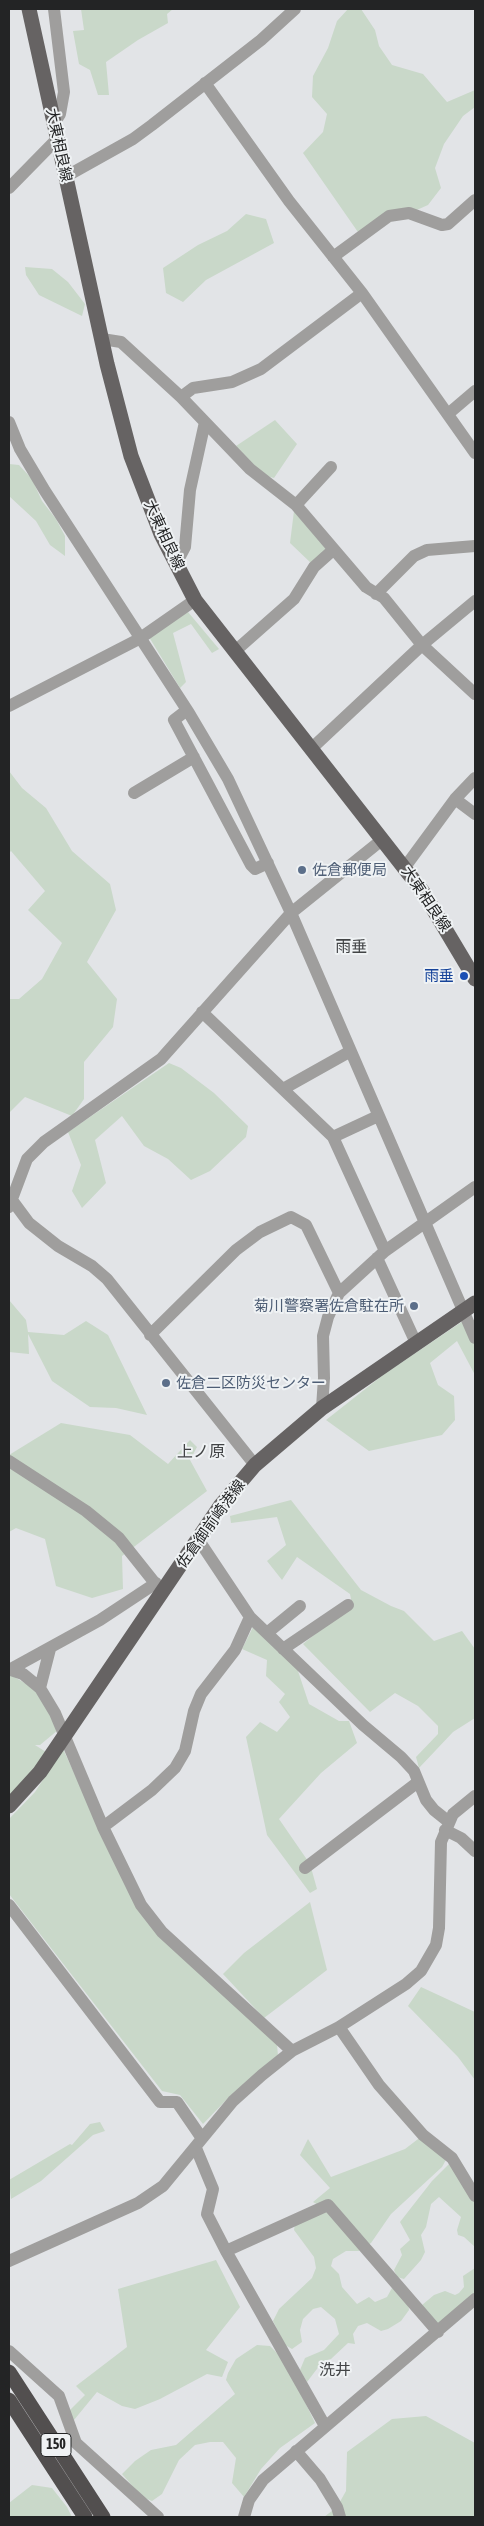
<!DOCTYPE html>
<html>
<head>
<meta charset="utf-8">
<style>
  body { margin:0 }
  #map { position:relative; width:484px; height:2526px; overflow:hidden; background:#e2e4e7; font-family:"Asap Condensed",sans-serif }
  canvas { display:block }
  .frame { position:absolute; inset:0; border:10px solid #232425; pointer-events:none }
</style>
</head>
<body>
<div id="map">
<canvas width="484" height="2526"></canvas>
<div class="frame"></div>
</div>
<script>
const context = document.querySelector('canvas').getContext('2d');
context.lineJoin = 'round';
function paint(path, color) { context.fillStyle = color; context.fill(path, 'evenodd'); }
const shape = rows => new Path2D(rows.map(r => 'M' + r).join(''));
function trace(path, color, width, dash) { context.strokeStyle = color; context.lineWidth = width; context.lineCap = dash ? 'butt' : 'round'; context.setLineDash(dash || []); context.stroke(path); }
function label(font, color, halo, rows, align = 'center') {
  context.font = font + ' "Asap Condensed","Noto Sans JP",sans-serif'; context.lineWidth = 4; context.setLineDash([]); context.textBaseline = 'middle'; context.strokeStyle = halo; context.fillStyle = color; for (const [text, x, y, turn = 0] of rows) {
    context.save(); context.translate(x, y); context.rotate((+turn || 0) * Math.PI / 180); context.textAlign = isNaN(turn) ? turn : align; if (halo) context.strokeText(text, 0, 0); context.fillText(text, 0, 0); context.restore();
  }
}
paint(shape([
  [81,9,173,9,167,14,168,23,138,40,106,62,109,95,98,95,90,70,79,64,73,31,84,30],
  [348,9,361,9,375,30,379,46,392,65,423,74,447,102,475,90,475,107,463,116,444,144,435,168,441,188,428,205,360,235,303,153,323,132,327,114,312,97,313,76,328,48,337,21],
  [246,214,266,219,274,243,206,280,183,302,166,293,163,268,198,245,227,231],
  [25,267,52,269,68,282,85,304,82,316,39,295,26,275],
  [275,420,297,444,274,478,263,475,236,446],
  [9,464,19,465,32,479,42,501,56,519,65,536,65,556,50,545,36,521,9,496],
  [294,511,329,552,312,564,290,543],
  [188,612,219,649,212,653,191,624,173,633,186,682,180,688,149,637],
  [9,771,22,788,46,808,72,851,110,884,116,910,87,962,117,999,113,1027,84,1062,84,1099,72,1116,25,1097,9,1113,9,999,19,999,42,979,62,943,28,910,45,891,11,851,9,853],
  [169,1063,181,1068,214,1093,248,1126,246,1137,210,1171,191,1180,168,1159,144,1146,122,1116,95,1140,106,1183,82,1208,72,1191,81,1165,68,1132],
  [9,1300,26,1320,28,1332,64,1335,86,1321,108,1335,147,1415,116,1408,90,1407,52,1381,28,1334,29,1354,9,1352],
  [466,1319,475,1341,475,1375,457,1341,430,1363,438,1385,454,1396,455,1420,442,1435,369,1451,326,1420,383,1375],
  [61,1423,130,1435,168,1464,190,1440,197,1447,190,1460,207,1491,122,1556,123,1589,92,1598,56,1586,45,1539,16,1528,9,1532,9,1455],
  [291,1500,361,1590,391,1606,404,1611,434,1641,462,1631,475,1649,475,1718,453,1732,419,1768,416,1757,438,1734,438,1726,418,1706,395,1693,370,1712,303,1644,352,1604,350,1594,297,1557,282,1580,267,1561,286,1545,277,1517,231,1523,230,1516],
  [254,1625,295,1662,309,1704,339,1721,349,1721,357,1743,321,1773,279,1819,310,1864,317,1889,310,1893,267,1835,246,1737,260,1722,277,1732,290,1717,279,1702,285,1694,266,1676,267,1660,242,1649],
  [9,1674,37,1690,58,1730,40,1745,35,1745,46,1752,35,1770,9,1798],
  [63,1749,138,1910,277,2044,278,2056,231,2095,203,2124,180,2095,162,2091,9,1894,9,1819,35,1792],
  [310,1902,327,1970,264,2018,223,1974,244,1953],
  [421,1987,475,2012,475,2080,458,2057,408,2006],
  [100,2122,105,2131,93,2135,41,2181,11,2199,9,2180,70,2144,72,2145,90,2124],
  [422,2136,447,2158,442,2167,391,2214,371,2243,364,2247,362,2246,359,2251,346,2251,333,2259,331,2266,339,2274,342,2287,357,2304,369,2297,375,2302,387,2297,392,2288,408,2303,409,2310,401,2321,388,2329,381,2331,367,2323,358,2326,353,2334,355,2344,348,2343,331,2359,323,2361,307,2382,300,2370,305,2358,324,2350,339,2334,335,2319,321,2307,313,2309,303,2319,300,2330,302,2342,292,2349,285,2345,273,2321,279,2309,312,2278,316,2268,314,2257,294,2230,295,2224,320,2206,313,2202,330,2188,300,2155,308,2139,331,2177,405,2149],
  [449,2164,475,2196,475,2247,464,2237,458,2235,457,2230,461,2217,439,2197,431,2204,426,2227,421,2235,425,2252,421,2260,404,2279,397,2277,394,2270,402,2255,400,2249,410,2240,400,2222,432,2181],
  [216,2260,240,2307,206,2350,228,2362,222,2377,207,2374,160,2399,135,2409,122,2406,97,2392,74,2420,69,2411,85,2395,76,2386,127,2347,118,2289],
  [475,2268,475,2301,440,2332,422,2305,434,2295,445,2291,455,2295,459,2293,464,2287,463,2276],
  [257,2345,270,2346,286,2362,315,2423,280,2448,261,2469,244,2497,232,2483,236,2458,223,2442,210,2442,195,2445,179,2460,162,2494,152,2501,142,2497,122,2474,135,2461,151,2450,176,2445,235,2394,226,2380,228,2373,236,2359],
  [426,2416,475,2443,475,2517,324,2517,337,2507,346,2491,347,2452,392,2419],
  [32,2485,52,2488,67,2507,72,2517,9,2517,9,2503]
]), '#c9d8c9');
trace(shape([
  [54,9,64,92,60,114,55,122],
  [205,83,289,201,362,293,475,453],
  [65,177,133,139,152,125,261,40,295,9],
  [9,188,58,138],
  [333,257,389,216,409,213,442,225,448,224,475,200],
  [102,339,121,342,181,397,250,469,296,505,366,587,384,598,422,645,475,694],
  [181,397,193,388,232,382,261,369,362,293],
  [448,414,475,391],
  [9,422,20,449,45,491,189,713,228,779,291,913,475,1338],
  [296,505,331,467],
  [176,564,185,547,190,490,205,422],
  [376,594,414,556,427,550,475,546],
  [234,652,294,599,314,567,333,550],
  [9,706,139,639,195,600],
  [187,710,174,720,251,865,255,869,268,863],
  [311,749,422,645,475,601],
  [134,793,194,757],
  [455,799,475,814],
  [405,867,455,799,475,778],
  [202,1012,333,1137,385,1251],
  [283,1089,349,1052],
  [333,1137,378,1116],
  [9,1196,29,1223,58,1246,92,1266,107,1279,255,1465],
  [9,1207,27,1159,44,1142,161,1059,291,913,383,839],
  [377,1258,416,1343],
  [150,1335,236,1250,260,1232,291,1217,306,1225,339,1293],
  [322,1408,324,1378,323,1336,328,1317,339,1293,385,1251,475,1187],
  [9,1461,86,1511,119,1538,162,1592],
  [198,1539,250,1617,363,1725,401,1757,414,1771,426,1800,434,1810,449,1822],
  [267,1633,300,1606],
  [50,1649,40,1688,55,1713,103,1827,141,1905,162,1932,292,2051],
  [283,1649,348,1605],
  [9,1670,100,1620,156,1583],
  [11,1670,23,1674,40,1688],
  [103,1827,152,1790,175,1768,185,1751,194,1711,201,1694,235,1650,250,1617],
  [445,1830,461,1838,475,1851],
  [305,1868,418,1782],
  [9,1905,160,2102,177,2102,201,2137],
  [339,2027,379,2085,423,2135,452,2158,475,2196],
  [196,2148,213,2189,207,2214,226,2251,325,2426],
  [226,2251,328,2205,438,2332],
  [9,2261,138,2203,163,2186,233,2101,262,2075,292,2051,339,2027,406,1984,421,1971,436,1945,439,1928,441,1842,453,1814,475,1796],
  [9,2351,59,2396,76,2443,158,2517],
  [296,2451,320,2479,337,2507,340,2517],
  [244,2517,249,2500,263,2480,475,2299]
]), '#9f9e9d', 12);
trace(shape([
  [29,9,107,364,131,456,161,534,195,600,423,892,475,979],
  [9,1806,40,1772,221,1505,255,1465,322,1408,475,1303]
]), '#666363', 15);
trace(shape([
  [9,2372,103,2517],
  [9,2400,85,2517]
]), '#524f4f', 15);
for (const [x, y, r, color] of [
  [302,870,5,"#5c6f8a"],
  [464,976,5,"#1a4fb4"],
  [414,1306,5,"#5c6f8a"],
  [166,1383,5,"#5c6f8a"]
]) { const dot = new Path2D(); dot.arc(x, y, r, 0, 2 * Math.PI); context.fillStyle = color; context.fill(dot); trace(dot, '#eff2f4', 2); }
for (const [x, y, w] of [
  [56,2445,30]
]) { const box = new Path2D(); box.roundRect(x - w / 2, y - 11.5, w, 23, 4); context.fillStyle = '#eff2f4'; context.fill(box); trace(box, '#232425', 1); }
label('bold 14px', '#232425', null, [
  ["150",56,2445]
]);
label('15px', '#232425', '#eff2f4', [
  ["大東相良線",59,145,78],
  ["大東相良線",164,535,65],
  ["大東相良線",426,899,56],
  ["佐倉御前崎港線",211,1524,-54]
]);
label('15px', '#4e5e75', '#eff2f4', [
  ["佐倉郵便局",312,870],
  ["菊川警察署佐倉駐在所",404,1306,"right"],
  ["佐倉二区防災センター",176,1383]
], 'left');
label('15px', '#164399', '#eff2f4', [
  ["雨垂",454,976]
], 'right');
label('16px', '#424446', '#eff2f4', [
  ["雨垂",351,947],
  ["上ノ原",201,1452],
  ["洗井",335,2370]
]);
</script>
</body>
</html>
